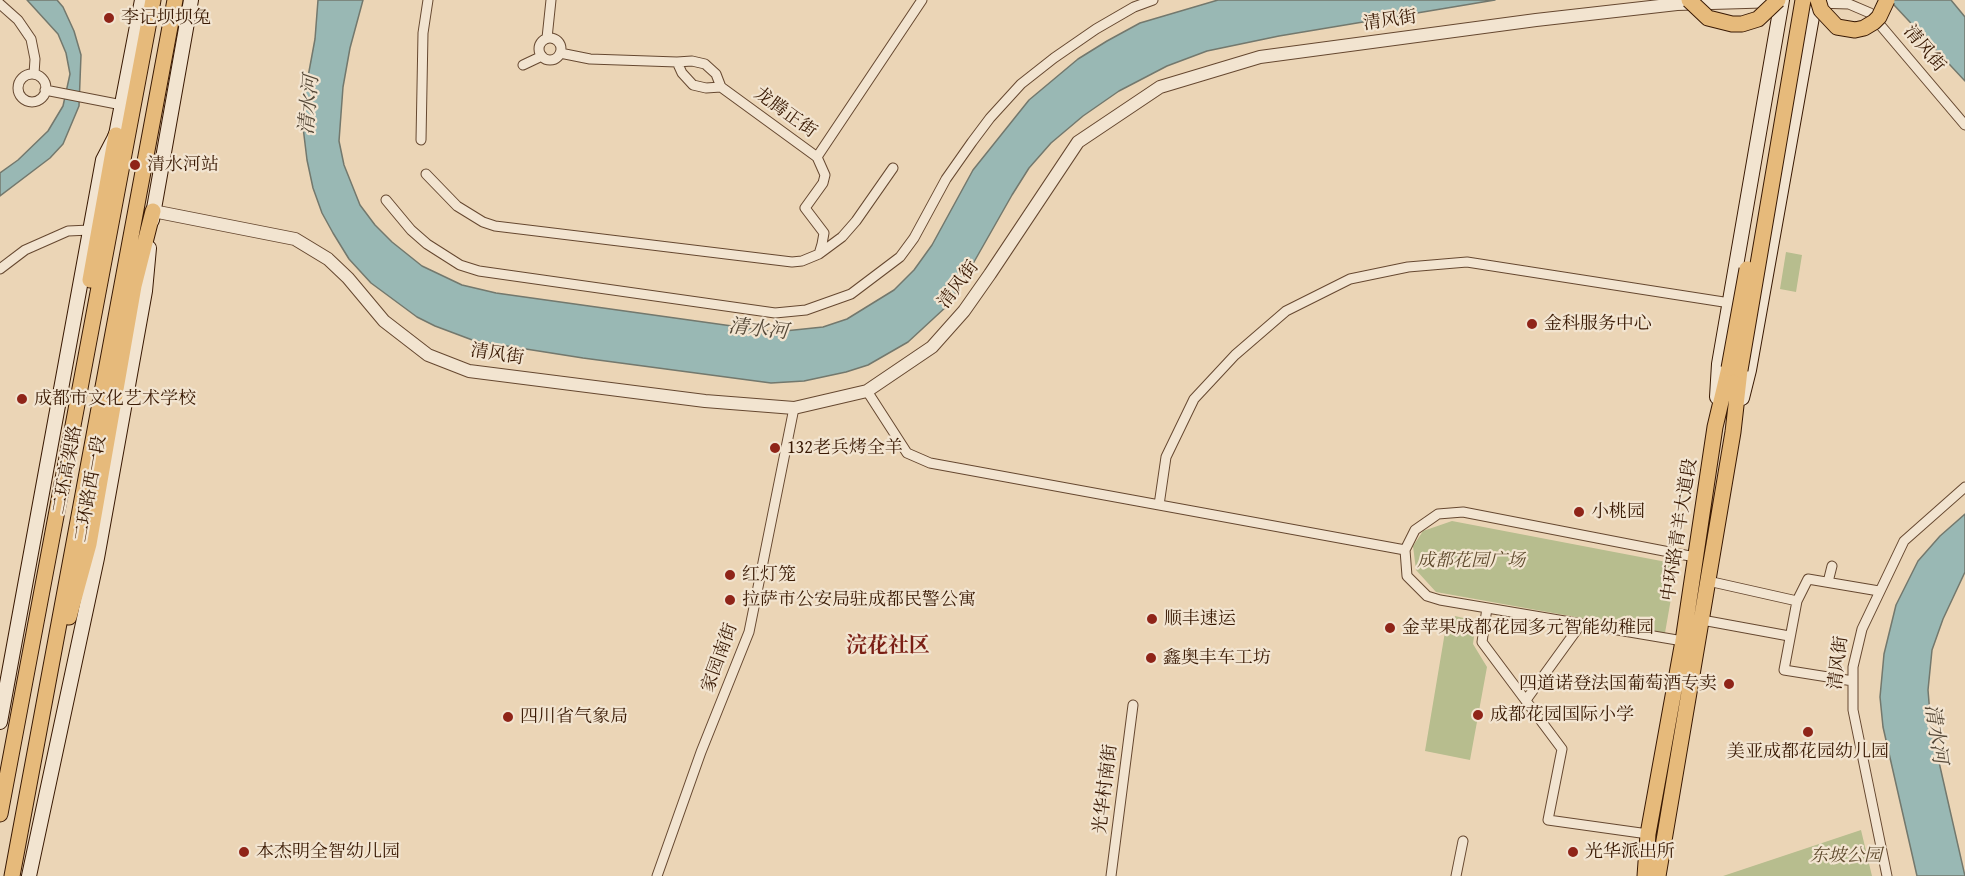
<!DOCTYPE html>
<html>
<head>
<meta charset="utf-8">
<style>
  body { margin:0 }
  canvas { display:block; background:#ebd5b6 }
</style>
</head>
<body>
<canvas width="1965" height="876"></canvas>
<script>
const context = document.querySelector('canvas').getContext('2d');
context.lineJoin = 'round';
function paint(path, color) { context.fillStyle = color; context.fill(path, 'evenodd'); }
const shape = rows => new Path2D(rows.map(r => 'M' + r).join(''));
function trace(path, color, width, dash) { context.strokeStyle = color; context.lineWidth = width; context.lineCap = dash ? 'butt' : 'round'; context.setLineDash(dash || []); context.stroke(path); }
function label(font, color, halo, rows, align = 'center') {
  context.font = font + ' "Gentium Book Plus","Noto Serif SC",serif'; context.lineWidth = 4.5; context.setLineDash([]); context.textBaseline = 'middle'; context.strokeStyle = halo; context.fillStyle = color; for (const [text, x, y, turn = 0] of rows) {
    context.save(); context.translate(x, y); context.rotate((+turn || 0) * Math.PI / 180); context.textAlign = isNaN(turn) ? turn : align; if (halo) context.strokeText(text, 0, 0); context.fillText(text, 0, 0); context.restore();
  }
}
paint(shape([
  [1786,252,1802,255,1796,292,1780,289],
  [1452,521,1677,564,1665,633,1436,592,1416,570,1413,546,1423,531],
  [1455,616,1476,621,1473,644,1487,667,1470,760,1425,751,1446,626,1454,627],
  [1861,830,1872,876,1723,876]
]), '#b7bd8e');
const water = shape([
  [27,0,57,0,63,7,74,31,81,55,79,106,63,144,50,158,0,196,0,173,18,160,48,131,63,106,70,74,66,53,58,34,27,0],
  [318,0,363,0,350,48,343,87,339,141,344,165,360,205,375,225,392,242,422,266,462,285,496,293,775,332,823,327,847,319,894,290,914,270,932,245,973,170,1029,100,1078,59,1107,41,1140,23,1218,0,1495,0,1279,36,1207,51,1167,66,1119,91,1083,116,1051,143,1029,168,1012,195,966,276,947,306,908,342,868,365,846,372,804,381,771,383,583,358,475,341,435,326,417,317,371,283,349,259,333,233,322,213,313,188,307,160,303,127,305,93,315,39,318,0],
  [1887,0,1951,0,1965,17,1965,81,1894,5,1887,0],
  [1965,514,1965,572,1943,619,1932,650,1928,690,1931,727,1965,876,1917,876,1883,727,1880,697,1884,654,1896,605,1918,561,1940,536,1965,514]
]);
paint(water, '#99b8b4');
trace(water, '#73786d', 1.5);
const minor = shape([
  [1815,3,1849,4,1870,13,1965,125],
  [0,4,18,20,31,39,35,59,34,74],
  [547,38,551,0],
  '539 49a11 11 0 1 1 22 0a11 11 0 1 1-22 0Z',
  [560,53,590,59,677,62,682,73,693,85,706,88,721,87,817,157,922,0],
  [677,62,692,61,705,64,716,74,721,87],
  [523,65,542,56],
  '18 88a14 14 0 1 1 28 0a14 14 0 1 1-28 0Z',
  [45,90,122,105],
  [421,140,423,33,428,0],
  [426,174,457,206,483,222,495,226,792,262,802,261,819,254,822,244,824,233,805,208,823,183,825,175,817,157],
  [386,200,411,230,427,244,460,265,479,271,775,313,806,310,851,294,900,257,914,238,946,179,972,142,990,118,1021,84,1054,58,1096,29,1134,7,1153,0],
  [819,254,842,237,856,221,893,168],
  [0,269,25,250,68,231,90,230],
  [867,391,907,453,930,463,1405,550],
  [1159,505,1166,457,1194,399,1235,355,1286,311,1350,279,1408,267,1467,262,1730,303],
  [1708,581,1797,601],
  [1828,582,1832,566],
  [1487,608,1482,642,1562,749,1548,820,1648,834],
  [1702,620,1789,636],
  [1683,641,1440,600,1427,596,1407,576,1405,550,1415,530,1438,514,1463,512,1695,557],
  [1853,681,1784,670,1797,601,1808,579,1879,591],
  [1526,700,1581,624],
  [657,876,701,752,749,632,794,408],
  [1111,876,1133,705],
  [1456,876,1463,841],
  [1887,876,1853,710,1853,667,1862,629,1904,541,1965,487]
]);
const tertiary = shape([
  [153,211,295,239,328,259,348,278,384,321,428,355,469,371,705,401,794,408,867,391,932,347,964,311,990,274,1078,142,1160,87,1260,57,1536,20,1677,4,1780,1]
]);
const secondary = shape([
  [152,220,191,0],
  [1717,397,1719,364,1782,0],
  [1742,398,1749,370,1815,0],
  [0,722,103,160,116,135,142,0],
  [29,876,97,558,145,291,149,248]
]);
const primary = shape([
  [1645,876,1648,834,1683,641,1715,427,1729,368],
  [1658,876,1733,432,1740,370]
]);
const trunk = shape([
  [90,280,116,135],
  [69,617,89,544,134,286,153,211],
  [0,814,153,0],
  [12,876,175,0]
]);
trace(minor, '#664830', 11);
trace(tertiary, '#664830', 14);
trace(secondary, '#391903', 16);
trace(primary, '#391903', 17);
trace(trunk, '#391903', 17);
trace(minor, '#f2e4d0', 9);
trace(tertiary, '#f2e4d0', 12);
trace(secondary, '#f2e4d0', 14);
trace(primary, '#e6ba7b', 15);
trace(trunk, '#e6ba7b', 15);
const primaryBridge = shape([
  [1689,0,1708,18,1732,24,1742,24,1758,19,1778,0],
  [1818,0,1821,10,1837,27,1855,30,1864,28,1874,22,1879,17,1887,0],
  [1729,368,1747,269],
  [1740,370,1803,0]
]);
trace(primaryBridge, '#391903', 17, []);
trace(primaryBridge, '#e6ba7b', 15);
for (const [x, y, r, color] of [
  [109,18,6,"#8f2418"],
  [135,165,6,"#8f2418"],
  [1532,324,6,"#8f2418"],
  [22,399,6,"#8f2418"],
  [775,448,6,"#8f2418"],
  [1579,512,6,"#8f2418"],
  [730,575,6,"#8f2418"],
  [730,600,6,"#8f2418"],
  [1152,619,6,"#8f2418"],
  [1390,628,6,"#8f2418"],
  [1151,658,6,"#8f2418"],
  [1729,684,6,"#8f2418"],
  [1478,715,6,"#8f2418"],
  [508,717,6,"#8f2418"],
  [1808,732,6,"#8f2418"],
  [244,852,6,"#8f2418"],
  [1573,852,6,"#8f2418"]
]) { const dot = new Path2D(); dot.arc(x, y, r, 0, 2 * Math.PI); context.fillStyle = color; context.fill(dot); trace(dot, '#f2e4d0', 2); }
label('18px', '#391903', '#f2e4d0', [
  ["李记坝坝兔",121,18],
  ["清水河站",147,165],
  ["金科服务中心",1544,324],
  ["成都市文化艺术学校",34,399],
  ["132老兵烤全羊",787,448],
  ["小桃园",1591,512],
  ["红灯笼",742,575],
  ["拉萨市公安局驻成都民警公寓",742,600],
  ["顺丰速运",1164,619],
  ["金苹果成都花园多元智能幼稚园",1402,628],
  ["鑫奥丰车工坊",1163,658],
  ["四道诺登法国葡萄酒专卖",1717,684,"right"],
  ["成都花园国际小学",1490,715],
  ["四川省气象局",520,717],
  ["美亚成都花园幼儿园",1808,752,"center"],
  ["本杰明全智幼儿园",256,852],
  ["光华派出所",1585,852]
], 'left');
label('18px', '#391903', '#f2e4d0', [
  ["清风街",1390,21,-8],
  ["清风街",1924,49,50],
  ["龙腾正街",785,113,36],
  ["清风街",959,285,-53],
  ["清风街",497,355,9],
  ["二环高架路",68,470,-79],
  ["二环路西一段",91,489,-80],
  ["中环路青羊大道段",1680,530,-81],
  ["家园南街",720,658,-70],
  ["清风街",1839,663,-83],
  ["光华村南街",1106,789,-83]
]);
label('italic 18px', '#5f4a2d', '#f2e4d0', [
  ["成都花园广场",1471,561],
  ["东坡公园",1846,856]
]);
label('italic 20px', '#564938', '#f2e4d0', [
  ["清水河",310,105,-85],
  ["清水河",758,330,6],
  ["清水河",1935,734,82]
]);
label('bold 21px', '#7a1f14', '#f2e4d0', [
  ["浣花社区",888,647]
]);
</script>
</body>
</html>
